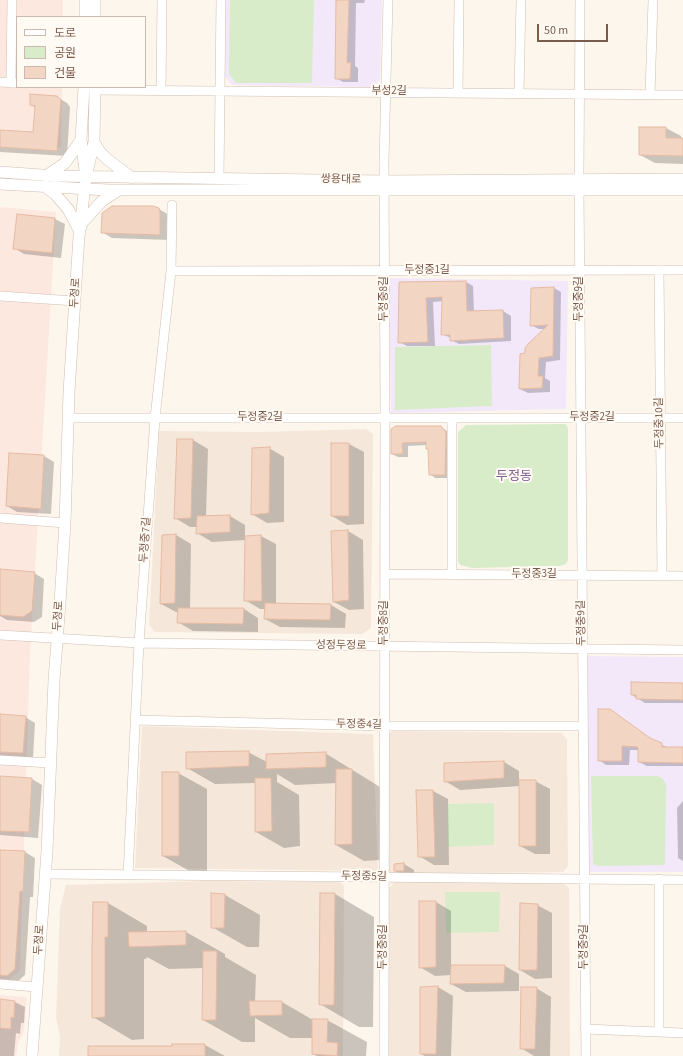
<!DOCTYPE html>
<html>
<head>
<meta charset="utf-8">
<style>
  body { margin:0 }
  #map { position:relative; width:683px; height:1056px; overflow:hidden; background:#fdf6ec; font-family:"Source Sans 3","Noto Sans KR",sans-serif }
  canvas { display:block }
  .legend { position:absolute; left:16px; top:16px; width:130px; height:72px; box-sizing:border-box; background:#fffaf3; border:1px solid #cabbb1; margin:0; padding:5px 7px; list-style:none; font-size:12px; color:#7a5c4d }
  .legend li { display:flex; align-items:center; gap:8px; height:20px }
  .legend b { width:20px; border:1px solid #cabbb1 }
  .scale { position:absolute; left:537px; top:24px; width:71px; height:18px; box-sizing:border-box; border:2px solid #7a5c4d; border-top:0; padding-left:5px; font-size:12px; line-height:14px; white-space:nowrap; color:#7a5c4d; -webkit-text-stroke:3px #fffaf3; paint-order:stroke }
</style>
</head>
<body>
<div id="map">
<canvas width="683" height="1056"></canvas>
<ul class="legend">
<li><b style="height:5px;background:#fff"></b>도로</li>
<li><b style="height:11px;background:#d8ecc9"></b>공원</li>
<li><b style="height:11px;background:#f3d5c3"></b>건물</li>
</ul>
<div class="scale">50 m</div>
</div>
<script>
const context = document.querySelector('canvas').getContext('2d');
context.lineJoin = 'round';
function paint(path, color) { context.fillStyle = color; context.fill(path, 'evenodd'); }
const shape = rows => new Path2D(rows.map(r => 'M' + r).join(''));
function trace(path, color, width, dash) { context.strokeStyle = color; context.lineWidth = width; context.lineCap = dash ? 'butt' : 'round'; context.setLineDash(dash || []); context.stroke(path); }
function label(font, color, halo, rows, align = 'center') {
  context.font = font + ' "Source Sans 3","Noto Sans KR",sans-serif'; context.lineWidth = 4; context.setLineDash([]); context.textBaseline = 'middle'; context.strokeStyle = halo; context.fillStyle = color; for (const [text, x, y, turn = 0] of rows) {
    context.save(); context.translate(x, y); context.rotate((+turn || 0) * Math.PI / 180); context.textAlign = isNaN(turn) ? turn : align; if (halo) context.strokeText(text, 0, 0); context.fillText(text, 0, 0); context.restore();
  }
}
paint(shape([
  [366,429,373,434,371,628,362,634,155,632,149,625,159,431,259,432],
  [142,726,373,734,378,871,135,868],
  [392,731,562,733,567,740,568,866,563,872,392,874,387,870,386,738],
  [207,881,340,882,344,886,343,1056,59,1056,60,1036,56,1017,60,909,66,885],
  [394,882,562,882,569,888,570,1056,389,1056,387,891]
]), '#f5e8da');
paint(shape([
  [0,0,63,0,63,17,17,17,17,87,62,87,61,148,0,145],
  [0,207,56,212,30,655,20,971,9,980,0,980],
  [0,995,27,997,24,1031,18,1043,16,1056,0,1056]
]), '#fde8e0');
paint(shape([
  [226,0,382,0,380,80,373,87,232,85,225,77],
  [389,278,568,281,566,409,391,413],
  [583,656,683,657,683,872,584,872]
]), '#f3e8fa');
paint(shape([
  [230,0,314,0,312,83,236,83,229,74],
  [491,345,492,406,395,410,395,347],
  [564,424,567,425,568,429,568,560,566,564,560,566,472,568,460,565,458,561,458,432,466,425],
  [591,776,658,776,663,779,666,784,665,865,598,866,593,864],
  [494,803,494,845,448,847,448,804],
  [445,892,500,892,499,932,446,933]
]), '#d8ecc9');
paint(shape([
  [337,0,365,0,364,3,356,3,355,66,358,68,358,82,343,82,336,78],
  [57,97,67,103,70,107,67,156,0,152,0,131,34,133,36,108,31,105],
  [666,128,681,136,681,139,683,139,683,164,655,163,640,155],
  [159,209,169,215,170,240,112,238,102,232],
  [55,219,65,224,61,258,24,254,14,248],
  [466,282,473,286,474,312,503,311,511,316,511,341,459,344,451,340,451,338,442,334,443,301,433,302,435,346,407,346,399,342,400,283],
  [554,288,561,292,560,360,546,362,545,378,550,381,550,392,528,393,520,389,526,354,544,329,539,329,531,325],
  [396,427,441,427,447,431,452,437,451,478,435,478,430,474,429,449,427,445,408,446,408,457,398,457,392,454],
  [193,440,208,449,206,517,230,516,245,525,245,537,261,536,276,544,276,604,331,605,346,614,345,628,280,627,265,619,266,609,260,609,245,600,246,540,212,542,197,533,197,527,190,527,175,518],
  [349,444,364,452,364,524,347,525,332,516],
  [269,448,284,457,284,522,267,523,252,514],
  [10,454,44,456,54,462,51,514,17,512,7,506],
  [348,531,363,540,364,609,349,610,334,602,332,532],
  [176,535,191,544,190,609,244,609,258,618,258,632,193,631,178,622,178,612,176,612,161,604,163,536],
  [0,570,34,573,44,579,42,617,34,622,7,620,0,616],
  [683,683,683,703,645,703,632,695],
  [599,710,653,741,669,748,683,748,683,861,678,858,677,808,683,801,683,766,647,766,639,762,639,750,630,750,629,765,606,765,599,760],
  [0,715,25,717,35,723,33,758,0,756],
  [248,752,267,762,325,753,380,787,380,860,364,861,336,845,337,783,295,785,277,774,277,782,299,795,300,846,284,848,256,832,256,783,215,784,187,768],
  [504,762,519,771,519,781,535,781,550,789,550,854,535,854,520,846,520,786,460,790,445,781],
  [178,773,207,789,207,871,191,872,163,856],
  [0,777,32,779,42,785,38,838,0,835],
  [433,791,448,799,449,865,434,865,419,856],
  [0,851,25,852,35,858,33,897,30,897,25,975,18,981,0,979],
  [404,864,414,870,414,877,405,876,395,871,395,865],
  [335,894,374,917,373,1027,359,1027,320,1004],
  [225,895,260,915,259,947,247,947,212,927],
  [436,902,451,911,451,966,505,966,519,974,519,991,466,992,451,984,451,975,435,976,420,967],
  [108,903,147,926,147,933,186,932,225,954,225,957,256,975,255,1002,282,1002,313,1020,327,1020,367,1042,366,1056,317,1056,313,1054,313,1038,290,1038,255,1018,255,1042,242,1042,203,1020,204,968,169,969,147,957,146,959,144,959,144,1039,132,1040,93,1017],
  [537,905,552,913,552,978,535,979,520,970],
  [438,987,453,996,451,1056,425,1056,421,1054],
  [536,988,551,997,550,1056,534,1056,521,1048],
  [0,1000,15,1002,25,1007,24,1023,21,1023,20,1034,16,1033,14,1056,0,1056],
  [173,1045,205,1045,225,1056,89,1056,173,1047]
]), '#0003');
const building = shape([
  [336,0,349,0,347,63,351,62,350,79,335,79,336,0],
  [30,94,57,96,61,100,57,151,0,147,0,130,33,132,35,106,30,105,30,94],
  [639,127,666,127,666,138,683,138,683,156,639,155,639,127],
  [112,206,153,206,159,208,160,212,160,235,101,233,102,213,112,206],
  [17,214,55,218,52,253,13,249,17,214],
  [466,281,467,311,503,310,504,338,450,341,450,335,441,335,442,297,426,298,428,342,398,343,399,282,466,281],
  [554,287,553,356,539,358,538,376,543,376,542,388,519,389,520,354,525,353,525,348,529,343,548,325,530,326,531,288,554,287],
  [396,426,441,426,446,432,445,475,429,475,428,449,426,449,426,442,402,443,403,454,391,454,391,429,396,426],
  [177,439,193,439,191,518,174,519,177,439],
  [331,443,349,443,349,516,331,516,331,443],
  [270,447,269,513,251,515,252,448,270,447],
  [9,453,44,455,41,509,6,506,9,453],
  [230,515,230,532,196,534,197,516,230,515],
  [348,530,349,600,333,602,331,531,348,530],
  [176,534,175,603,160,604,162,535,176,534],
  [261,535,262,601,244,601,245,536,261,535],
  [0,569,35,572,32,611,23,617,0,615,0,569],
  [265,603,331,604,330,620,264,619,265,603],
  [178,608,244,608,243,624,177,623,178,608],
  [631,682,683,683,683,700,636,699,636,695,631,695,631,682],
  [598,709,610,709,650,738,662,743,662,747,683,747,683,763,638,762,638,747,622,746,622,761,598,761,598,709],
  [0,714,26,716,23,753,0,752,0,714],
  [249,751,249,766,186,769,186,752,249,751],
  [326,752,326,767,266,769,266,754,326,752],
  [504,761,504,778,444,782,444,763,504,761],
  [336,769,352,769,352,844,335,845,336,769],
  [162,772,179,772,179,856,162,856,162,772],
  [0,776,32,778,29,832,0,831,0,776],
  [255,778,271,778,272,831,255,832,255,778],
  [519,780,536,780,536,846,519,846,519,780],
  [416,790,433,790,435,857,418,857,416,790],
  [0,850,25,851,23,892,20,891,15,969,7,976,0,975,0,850],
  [404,863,404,871,394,871,394,864,404,863],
  [211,893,225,894,224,928,211,928,211,893],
  [320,893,335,893,334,1005,319,1005,320,893],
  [419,901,436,901,436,967,419,968,419,901],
  [93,902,108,902,108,937,105,937,105,1017,92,1018,92,949,93,902],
  [520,903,538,904,537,970,519,970,520,903],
  [186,931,186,945,129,947,128,932,186,931],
  [203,951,217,951,216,1020,202,1020,203,951],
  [451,965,505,965,504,983,450,984,451,965],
  [438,986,436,1054,420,1054,420,987,438,986],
  [521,987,537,987,535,1049,520,1049,521,987],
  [0,999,15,1001,14,1018,11,1017,11,1029,0,1028,0,999],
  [249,1001,282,1001,282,1015,250,1016,249,1001],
  [312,1019,328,1019,327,1042,338,1043,337,1056,312,1054,312,1019],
  [172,1044,205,1044,205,1056,88,1056,88,1046,172,1046,172,1044]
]);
paint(building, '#f3d5c3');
trace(building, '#e6bba3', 1);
const minor = shape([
  [0,82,17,83],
  [11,83,12,0],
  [95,90,683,95],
  [161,91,162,0],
  [458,93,459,0],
  [519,93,521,0],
  [650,95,653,0],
  [219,179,221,0],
  [579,179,580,0],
  [579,189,586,1056],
  [659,270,662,576],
  [171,271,683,270],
  [0,296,75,301],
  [68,418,683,418],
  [452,418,452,574],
  [0,518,65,523],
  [385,574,683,576],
  [0,635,139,643,683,650],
  [135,720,385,726,583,726],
  [0,760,50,763],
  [45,874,683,880],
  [128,875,139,643,155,418,171,271,172,205],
  [659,879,659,1032],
  [0,984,36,987],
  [585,1029,683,1033],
  [384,1056,385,418,384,162,388,0]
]);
const tertiary = shape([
  [85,17,85,0],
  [95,17,95,0],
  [84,87,81,140,85,170],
  [94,142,100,152,107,159,132,178],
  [0,172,56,176,384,181,683,179],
  [46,176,65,163,81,140],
  [0,184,108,190,683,190],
  [47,188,55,194,68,209,80,232],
  [81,227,82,223,102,201,119,190],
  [32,1056,47,852,54,680,60,603,65,523,69,392,79,236,86,177,94,142,95,87]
]);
trace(minor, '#d1beb0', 10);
trace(tertiary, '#d1beb0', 12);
trace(minor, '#fff', 9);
trace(tertiary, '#fff', 11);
label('11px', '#7a5c4d', '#fffaf3', [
  ["부성2길",389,92],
  ["쌍용대로",341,180,1],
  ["두정중1길",427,271],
  ["두정로",76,293,-86],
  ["두정중8길",385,299,-90],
  ["두정중9길",580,299,-90],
  ["두정중2길",260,418],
  ["두정중2길",592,418],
  ["두정중10길",660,423,-91],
  ["두정중7길",146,540,-86],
  ["두정중3길",534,575],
  ["두정로",59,616,-86],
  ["두정중8길",385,623,-90],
  ["두정중9길",582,623,-91],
  ["성정두정로",341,646,1],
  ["두정중4길",359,725,1],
  ["두정중5길",364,877,1],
  ["두정로",40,940,-86],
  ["두정중8길",384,947,-90],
  ["두정중9길",585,947,-90]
]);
label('13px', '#846695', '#fffaf3', [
  ["두정동",514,477]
]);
</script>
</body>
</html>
